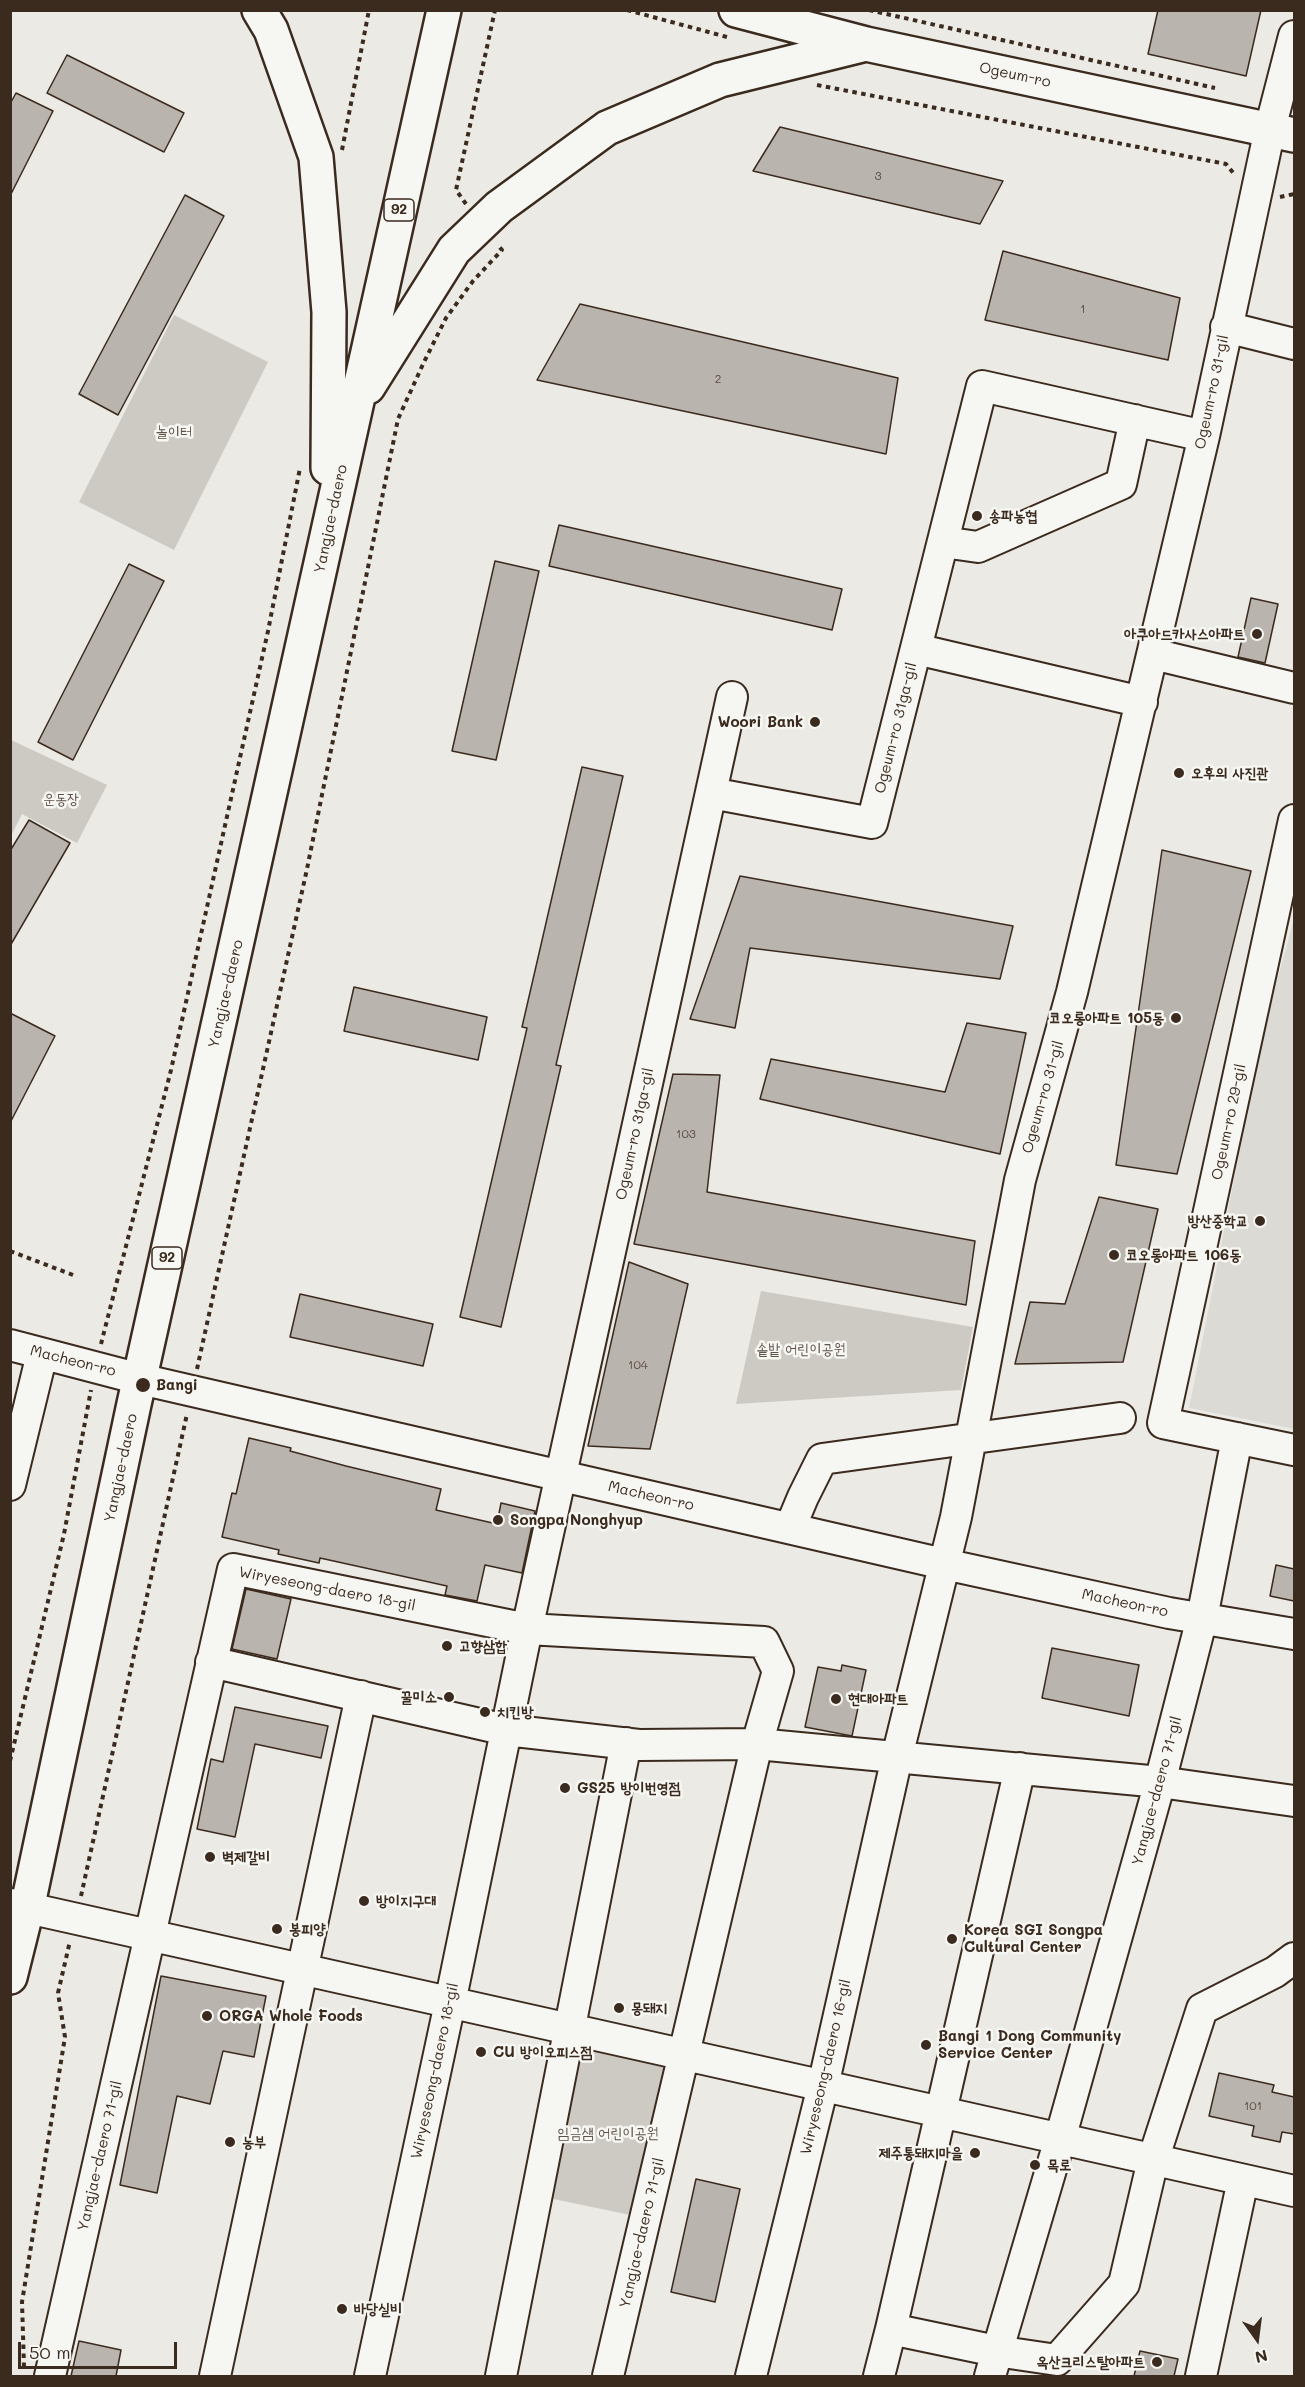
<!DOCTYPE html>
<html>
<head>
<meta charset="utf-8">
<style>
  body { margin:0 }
  #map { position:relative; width:1305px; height:2387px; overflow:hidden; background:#ebeae5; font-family:Mali,sans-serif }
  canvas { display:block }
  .frame { position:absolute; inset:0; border:12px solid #3b2a1e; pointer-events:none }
  .north { position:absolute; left:1227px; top:2309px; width:60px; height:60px; -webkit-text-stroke:4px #f6f6f2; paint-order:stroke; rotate:166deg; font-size:16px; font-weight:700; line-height:24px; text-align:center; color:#3b2a1e }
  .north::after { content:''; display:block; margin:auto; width:21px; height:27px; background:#3b2a1e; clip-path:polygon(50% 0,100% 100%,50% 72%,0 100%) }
  .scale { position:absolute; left:18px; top:2342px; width:159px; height:27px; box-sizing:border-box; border:3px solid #3b2a1e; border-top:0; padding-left:8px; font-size:18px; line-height:21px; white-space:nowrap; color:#3b2a1e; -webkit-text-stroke:4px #f6f6f2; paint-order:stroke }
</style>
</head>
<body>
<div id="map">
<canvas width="1305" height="2387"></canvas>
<div class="frame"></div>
<div class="north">N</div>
<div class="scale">50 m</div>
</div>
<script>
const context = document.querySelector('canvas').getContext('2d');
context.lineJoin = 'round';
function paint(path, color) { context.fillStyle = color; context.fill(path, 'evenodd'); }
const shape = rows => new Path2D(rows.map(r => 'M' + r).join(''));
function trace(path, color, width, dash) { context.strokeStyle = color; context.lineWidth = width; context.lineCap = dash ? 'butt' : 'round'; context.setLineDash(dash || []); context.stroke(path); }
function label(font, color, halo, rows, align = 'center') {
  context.font = font + ' Mali,"Poor Story",sans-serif'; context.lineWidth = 5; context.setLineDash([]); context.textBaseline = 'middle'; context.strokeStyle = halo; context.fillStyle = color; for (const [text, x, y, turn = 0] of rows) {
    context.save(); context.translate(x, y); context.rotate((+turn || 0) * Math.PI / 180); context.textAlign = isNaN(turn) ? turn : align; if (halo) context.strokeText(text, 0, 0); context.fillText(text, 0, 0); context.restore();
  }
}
paint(shape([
  [1294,919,1294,1429,1189,1408,1264,1028]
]), '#dcdad4');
paint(shape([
  [174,315,268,362,174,550,79,502],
  [11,740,107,785,77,843,22,814,11,836],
  [761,1291,973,1327,961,1390,736,1404],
  [579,2034,675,2054,640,2217,544,2197]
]), '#cdcac4');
const building = shape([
  [1158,10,1261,10,1246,76,1148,54,1158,10],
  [67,55,184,113,164,152,47,93,67,55],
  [16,93,53,111,10,196,10,104,16,93],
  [780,127,1003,181,980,224,753,171,780,127],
  [185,195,224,216,118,415,79,394,185,195],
  [1003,251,1180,298,1168,360,985,320,1003,251],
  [580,304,898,378,886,454,537,380,580,304],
  [559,525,842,589,832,630,549,566,559,525],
  [495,561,539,571,496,760,452,751,495,561],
  [129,564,164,581,73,760,38,742,129,564],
  [1251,598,1278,604,1265,663,1238,657,1251,598],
  [582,767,623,776,556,1065,561,1066,501,1327,460,1317,527,1028,522,1027,582,767],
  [29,820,70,843,10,946,10,851,29,820],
  [1162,850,1251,871,1177,1174,1116,1165,1162,850],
  [740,876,1013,926,1000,979,750,948,735,1028,690,1019,740,876],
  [354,987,487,1017,478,1060,344,1031,354,987],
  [10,1013,55,1036,10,1123,10,1013],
  [967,1023,1026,1033,1000,1154,760,1099,771,1059,945,1092,967,1023],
  [673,1074,720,1075,707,1192,975,1241,966,1305,634,1244,673,1074],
  [1099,1197,1158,1209,1123,1362,1015,1364,1030,1302,1065,1304,1099,1197],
  [629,1262,688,1284,650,1449,588,1446,629,1262],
  [300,1294,433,1324,423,1366,290,1337,300,1294],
  [249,1438,291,1448,290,1451,346,1466,441,1489,436,1510,497,1524,501,1503,535,1511,522,1573,485,1565,477,1601,445,1595,447,1586,320,1558,319,1563,278,1554,279,1550,222,1537,232,1493,236,1494,249,1438],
  [1276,1565,1294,1569,1294,1601,1270,1596,1276,1565],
  [246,1589,291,1599,277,1659,232,1649,246,1589],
  [1052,1648,1139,1665,1129,1716,1042,1698,1052,1648],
  [842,1665,866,1670,852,1736,805,1727,818,1667,841,1671,842,1665],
  [235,1707,328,1726,321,1758,255,1744,235,1837,197,1829,211,1759,223,1762,235,1707],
  [161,1976,266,1996,254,2057,223,2051,210,2104,177,2096,157,2193,120,2185,161,1976],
  [1219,2073,1274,2085,1272,2092,1294,2097,1294,2134,1282,2132,1280,2142,1252,2136,1254,2126,1209,2116,1219,2073],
  [696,2179,740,2189,715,2302,671,2292,696,2179],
  [79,2341,121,2350,116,2376,71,2376,79,2341],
  [1140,2351,1178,2359,1174,2376,1134,2376,1140,2351]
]);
paint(building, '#bab4ae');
trace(building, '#3b2a1e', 1.5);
const minor = shape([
  [1226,327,1294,344],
  [943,542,978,547,1121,484,1135,420],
  [916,649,1142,702],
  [1153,654,1294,688],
  [711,793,872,823,982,386,1204,436],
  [1294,820,1163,1423,1294,1450],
  [10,1345,140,1379,944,1564,1169,1613,1294,1634],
  [10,1485,42,1354],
  [790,1528,803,1497,822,1459,1120,1418],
  [211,1662,506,1730,639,1745,757,1744,1160,1782,1294,1801],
  [10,1904,1294,2191],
  [891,2329,1020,1768],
  [50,2376,233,1569,527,1629,764,1642,778,1671,757,1744,608,2376],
  [215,2376,361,1696],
  [370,2376,450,2003,527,1629,732,697],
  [501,2376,626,1743],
  [751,2376,823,2086,897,1757,956,1517,1020,1180,1072,992,1204,436,1270,129,1294,36],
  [879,2376,891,2329,996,2351,1057,2360,1124,2284,1153,2160,1202,2009,1275,1972,1294,1958],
  [990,2376,1060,2139,1160,1782,1202,1618,1237,1438],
  [1201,2376,1243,2180]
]);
const major = shape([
  [259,10,271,30,316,157,329,312,328,468],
  [736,10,866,44,1294,135],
  [368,387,454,250,499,207,607,128,720,80,866,44],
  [10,1977,27,1909,134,1404,444,10]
]);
trace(minor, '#3b2a1e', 34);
trace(major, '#3b2a1e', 38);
trace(shape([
  [627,10,727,37],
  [869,10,1215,88],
  [817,85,1226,164,1235,175],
  [342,150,369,10],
  [1280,197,1294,194],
  [466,204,456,190,495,10],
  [10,1251,73,1275],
  [101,1344,171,1070,268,631,300,468],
  [197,1369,307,869,398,419,424,362,446,318,473,281,502,250,498,245],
  [10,1761,64,1534,91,1390],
  [81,1896,187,1414],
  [24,2367,22,2302,65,2037,58,1993,70,1941]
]), '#3b2a1e', 4, [4.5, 4.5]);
trace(minor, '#f6f6f2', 30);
trace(major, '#f6f6f2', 33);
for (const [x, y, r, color] of [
  [977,516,6,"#3b2a1e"],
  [1257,634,6,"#3b2a1e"],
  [815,722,6,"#3b2a1e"],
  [1179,773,6,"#3b2a1e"],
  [1176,1018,6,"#3b2a1e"],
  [1260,1221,6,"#3b2a1e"],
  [1114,1255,6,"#3b2a1e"],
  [143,1385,8,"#3b2a1e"],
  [498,1520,6,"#3b2a1e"],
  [447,1646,6,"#3b2a1e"],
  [449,1697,6,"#3b2a1e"],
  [836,1699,6,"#3b2a1e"],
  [485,1712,6,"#3b2a1e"],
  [565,1788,6,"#3b2a1e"],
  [210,1857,6,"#3b2a1e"],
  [364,1901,6,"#3b2a1e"],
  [277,1929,6,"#3b2a1e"],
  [952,1939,6,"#3b2a1e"],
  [619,2008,6,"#3b2a1e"],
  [207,2016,6,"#3b2a1e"],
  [926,2045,6,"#3b2a1e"],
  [481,2052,6,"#3b2a1e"],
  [230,2142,6,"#3b2a1e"],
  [975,2153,6,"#3b2a1e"],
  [1035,2165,6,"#3b2a1e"],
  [342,2309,6,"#3b2a1e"],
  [1157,2362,6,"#3b2a1e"]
]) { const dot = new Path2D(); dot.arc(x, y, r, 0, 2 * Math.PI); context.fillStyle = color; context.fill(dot); trace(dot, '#f6f6f2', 2); }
label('12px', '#5b4c42', null, [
  ["3",878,176],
  ["1",1083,309],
  ["2",718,379],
  ["103",686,1134],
  ["104",638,1365],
  ["101",1253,2106]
]);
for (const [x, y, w] of [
  [399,210,30],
  [167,1258,30]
]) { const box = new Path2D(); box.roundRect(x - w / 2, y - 11, w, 22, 4.5); context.fillStyle = '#f6f6f2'; context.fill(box); trace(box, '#3b2a1e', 1.5); }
label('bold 14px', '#3b2a1e', null, [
  ["92",399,210],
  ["92",167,1258]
]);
label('15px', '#3b2a1e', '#f6f6f2', [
  ["Ogeum-ro",1015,75,12],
  ["Ogeum-ro 31-gil",1212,392,-78],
  ["Yangjae-daero",331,519,-78],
  ["Ogeum-ro 31ga-gil",896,728,-76],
  ["Yangjae-daero",226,994,-77],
  ["Ogeum-ro 31-gil",1043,1097,-74],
  ["Ogeum-ro 29-gil",1229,1122,-78],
  ["Ogeum-ro 31ga-gil",635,1134,-78],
  ["Macheon-ro",73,1361,14],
  ["Yangjae-daero",121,1468,-78],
  ["Macheon-ro",651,1496,13],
  ["Wiryeseong-daero 18-gil",327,1589,11],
  ["Macheon-ro",1125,1603,12],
  ["Yangjae-daero 71-gil",1157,1791,-75],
  ["Wiryeseong-daero 16-gil",826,2067,-77],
  ["Wiryeseong-daero 18-gil",435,2071,-78],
  ["Yangjae-daero 71-gil",100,2156,-77],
  ["Yangjae-daero 71-gil",642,2233,-77]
]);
label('15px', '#605248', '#f6f6f2', [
  ["놀이터",174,432],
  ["운동장",61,799],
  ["솥밭 어린이공원",801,1349],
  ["임금샘 어린이공원",608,2133]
]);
label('bold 15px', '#3b2a1e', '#f6f6f2', [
  ["송파농협",989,516],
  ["아쿠아드카사스아파트",1245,634,"right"],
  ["Woori Bank",803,722,"right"],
  ["오후의 사진관",1191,773],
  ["코오롱아파트 105동",1164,1018,"right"],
  ["방산중학교",1248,1221,"right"],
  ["코오롱아파트 106동",1126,1255],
  ["Bangi",156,1385],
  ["Songpa Nonghyup",510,1520],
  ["고향삼합",459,1646],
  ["꿀미소",437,1697,"right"],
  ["현대아파트",848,1699],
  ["치킨방",497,1712],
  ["GS25 방이번영점",577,1788],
  ["벽제갈비",222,1857],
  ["방이지구대",376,1901],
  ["봉피양",289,1929],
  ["Korea SGI Songpa",964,1930],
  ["Cultural Center",964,1947],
  ["몽돼지",631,2008],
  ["ORGA Whole Foods",219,2016],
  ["Bangi 1 Dong Community",938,2036],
  ["Service Center",938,2053],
  ["CU 방이오피스점",493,2052],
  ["농부",242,2142],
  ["제주통돼지마을",963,2153,"right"],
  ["목로",1047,2165],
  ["바당실비",354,2309],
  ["옥산크리스탈아파트",1145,2362,"right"]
], 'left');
</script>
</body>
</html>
